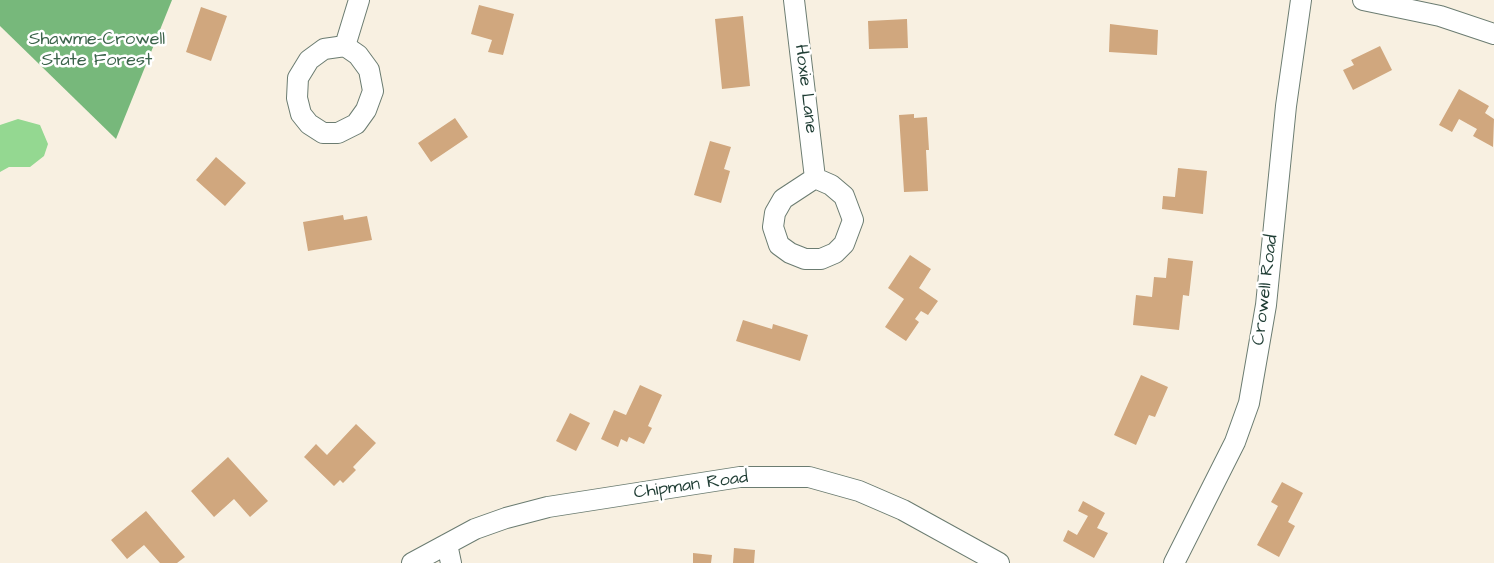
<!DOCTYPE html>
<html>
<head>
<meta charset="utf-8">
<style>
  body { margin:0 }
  canvas { display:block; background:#f8f0e1 }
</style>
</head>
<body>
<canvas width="1494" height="563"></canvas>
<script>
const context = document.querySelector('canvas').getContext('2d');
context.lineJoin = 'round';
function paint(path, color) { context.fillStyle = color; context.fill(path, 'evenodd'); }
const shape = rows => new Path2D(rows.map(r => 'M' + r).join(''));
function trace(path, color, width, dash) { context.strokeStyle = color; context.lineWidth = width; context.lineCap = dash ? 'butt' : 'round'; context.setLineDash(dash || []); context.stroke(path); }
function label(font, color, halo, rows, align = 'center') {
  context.font = font + ' "Architects Daughter",sans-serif'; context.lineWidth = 5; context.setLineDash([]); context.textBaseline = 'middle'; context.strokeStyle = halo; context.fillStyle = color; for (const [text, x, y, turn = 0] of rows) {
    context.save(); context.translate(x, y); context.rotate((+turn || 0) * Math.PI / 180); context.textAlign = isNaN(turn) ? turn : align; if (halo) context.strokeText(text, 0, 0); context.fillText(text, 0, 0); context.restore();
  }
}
paint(shape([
  [18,119,40,125,48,144,44,156,30,167,9,167,0,172,0,125]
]), '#94d891');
paint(shape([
  [0,0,172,0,116,139,0,26]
]), '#77b87b');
paint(shape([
  [479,5,514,14,503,55,488,52,492,40,471,34],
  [201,7,227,16,211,61,186,52],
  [743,16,750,86,722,89,715,19],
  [907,19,908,48,869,49,868,21],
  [1110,24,1158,30,1157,55,1109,52],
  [1380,46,1392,70,1353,90,1343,70,1354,65,1351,60],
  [1459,89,1489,106,1485,113,1494,119,1493,147,1473,136,1477,129,1459,119,1452,132,1439,125],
  [914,114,914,118,927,117,929,150,926,150,928,191,904,192,899,115],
  [455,118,468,137,431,162,418,143],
  [710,141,731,147,724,169,730,171,721,203,694,195],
  [216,157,246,183,225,206,196,180],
  [1178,168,1207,171,1203,214,1162,209,1163,196,1175,197],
  [343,215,344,220,367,216,372,240,308,251,303,222],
  [910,255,931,269,919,288,938,301,928,315,921,311,915,319,919,322,906,341,885,327,904,299,888,288],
  [1168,258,1193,261,1189,296,1183,295,1179,330,1133,325,1136,295,1152,297,1154,277,1166,278],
  [743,320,772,329,773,324,808,335,800,361,736,341],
  [1141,375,1168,387,1155,417,1149,415,1136,445,1114,435],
  [640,385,662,395,648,426,652,428,644,444,629,437,627,442,621,439,618,447,601,439,614,410,626,415],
  [570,413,590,423,576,451,556,441],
  [356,424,376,443,353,467,356,470,343,483,340,480,334,486,304,457,316,444,327,455],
  [228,457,268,501,250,517,234,499,214,517,191,491],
  [1282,482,1303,493,1288,522,1295,526,1279,557,1257,545,1278,506,1271,502],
  [1083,501,1105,513,1097,528,1108,533,1094,558,1063,541,1068,530,1077,535,1088,516,1078,511],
  [146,511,185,557,177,563,160,563,144,545,127,559,111,540],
  [734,548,755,550,754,563,733,563],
  [693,553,712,555,711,563,693,563]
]), '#d0a77e');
const street = shape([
  [794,0,815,178],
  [1363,0,1440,16,1494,34],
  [345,46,358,55,369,70,373,91,366,110,356,124,338,133,323,133,309,124,301,114,297,98,298,78,309,60,324,49,345,46],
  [345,46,359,0],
  [815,178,831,185,844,196,853,220,844,244,835,253,821,259,805,259,790,253,779,245,773,227,775,213,783,199,815,178],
  [447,544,451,563],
  [412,563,475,529,506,518,548,507,740,477,809,477,859,491,903,510,999,563],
  [1174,563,1235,442,1249,403,1266,305,1286,106,1301,0]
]);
trace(street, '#6b7c71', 22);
trace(street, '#fff', 20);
label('18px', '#3c644b', '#fff', [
  ["Shawme-Crowell",97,40],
  ["State Forest",97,61]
]);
label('18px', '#1f3d34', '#fff', [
  ["Hoxie Lane",805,89,83],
  ["Crowell Road",1266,290,-83],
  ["Chipman Road",691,486,-8]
]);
</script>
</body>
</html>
